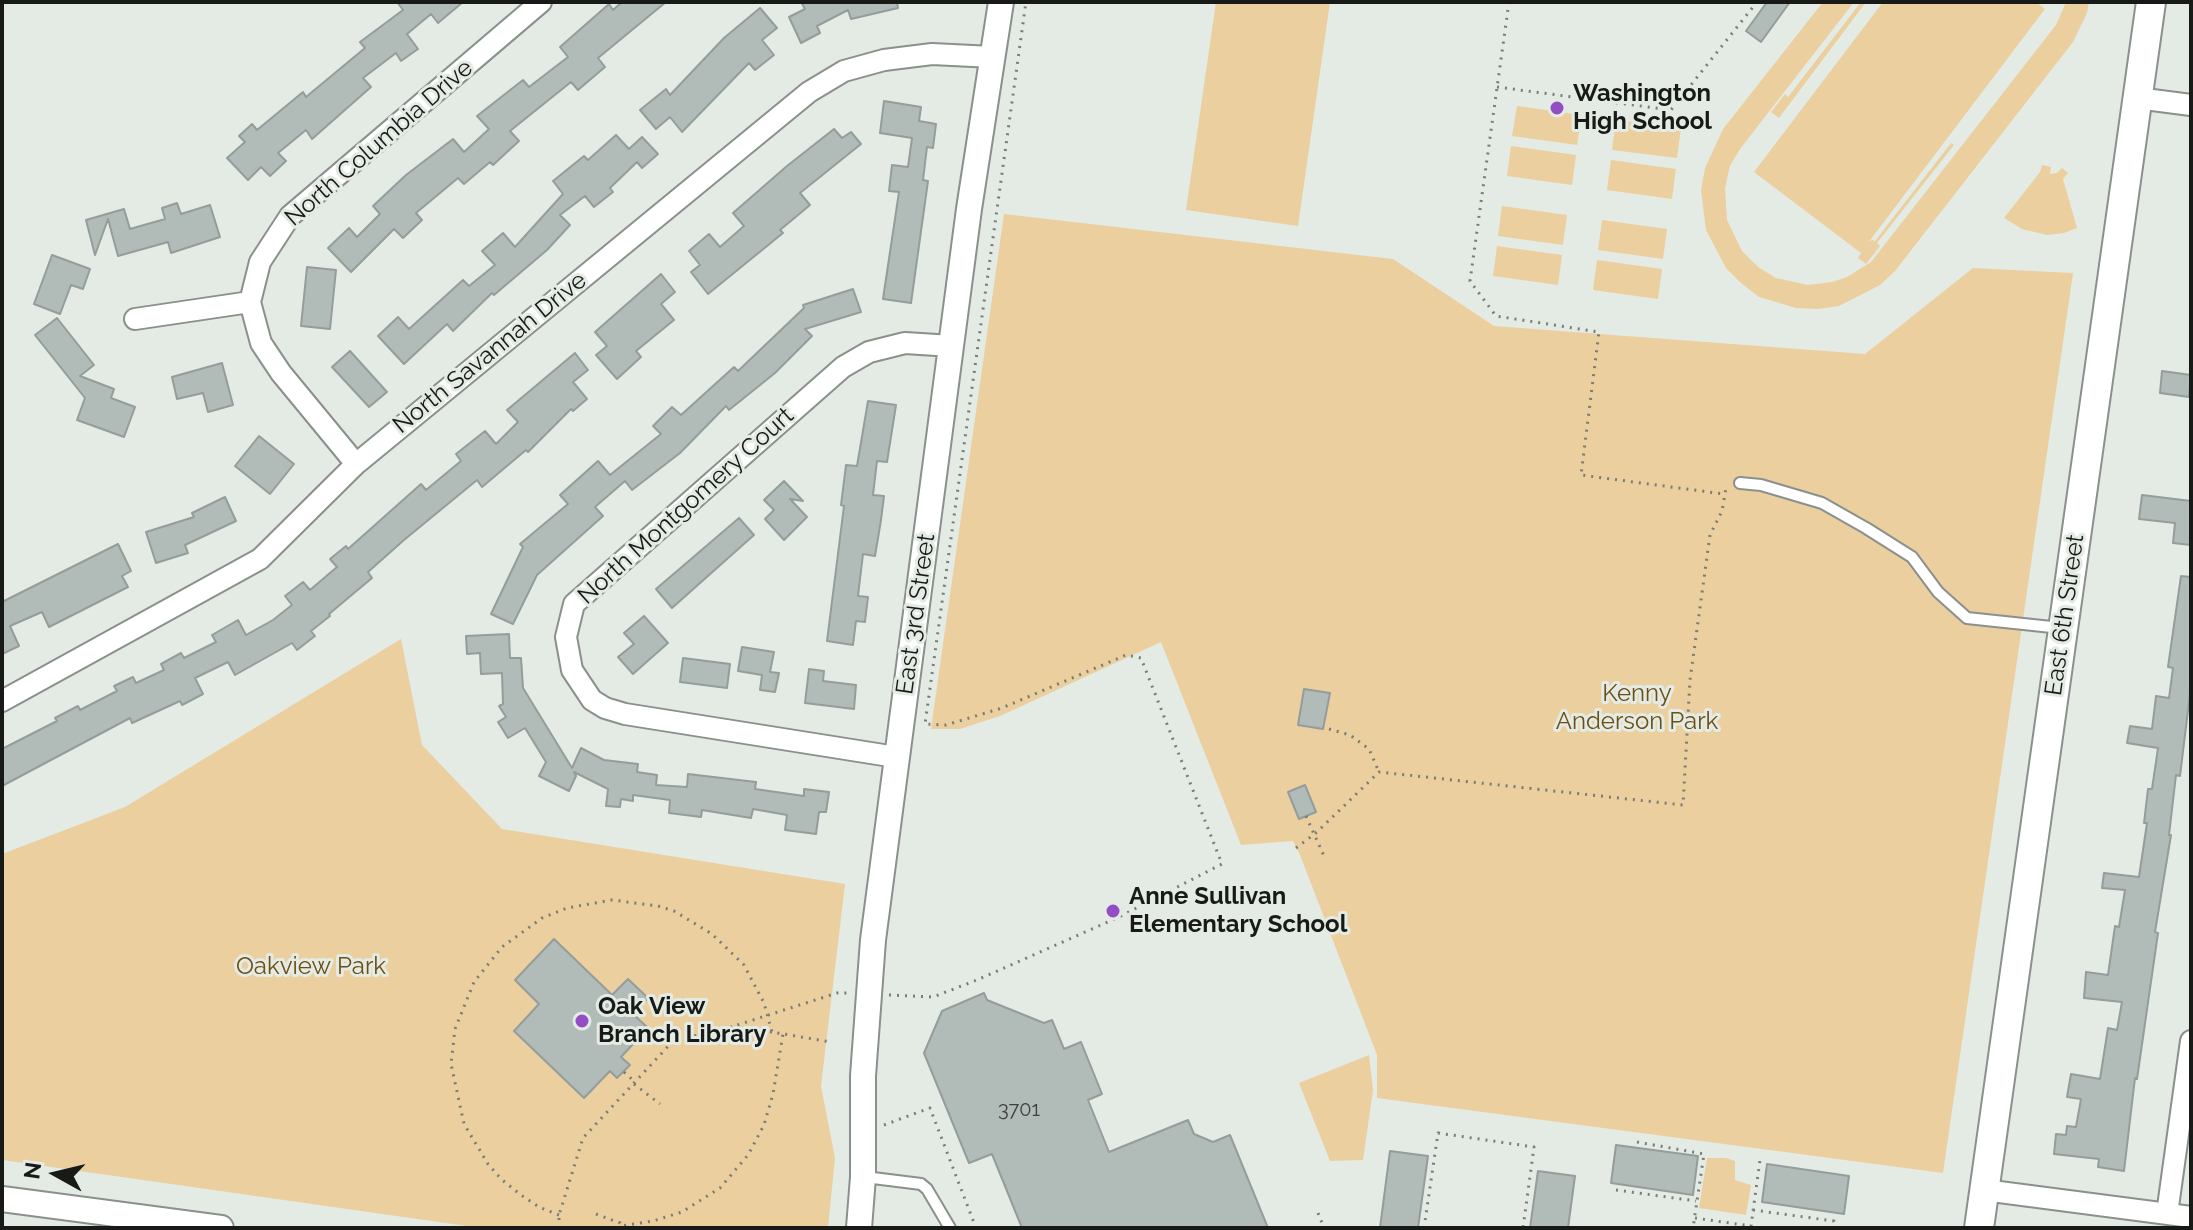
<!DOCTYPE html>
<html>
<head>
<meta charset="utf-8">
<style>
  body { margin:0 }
  #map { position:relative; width:2193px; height:1230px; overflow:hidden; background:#e4ebe4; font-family:Raleway,sans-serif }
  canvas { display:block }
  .frame { position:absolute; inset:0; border:4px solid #171a17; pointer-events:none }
  .north { position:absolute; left:16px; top:1134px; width:80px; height:80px; -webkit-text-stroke:6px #e4ebe4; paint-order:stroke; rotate:278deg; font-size:22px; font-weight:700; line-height:32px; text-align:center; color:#171a17 }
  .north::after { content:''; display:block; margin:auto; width:28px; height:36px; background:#171a17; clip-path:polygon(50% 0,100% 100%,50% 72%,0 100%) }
</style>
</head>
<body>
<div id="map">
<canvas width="2193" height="1230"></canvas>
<div class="frame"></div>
<div class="north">N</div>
</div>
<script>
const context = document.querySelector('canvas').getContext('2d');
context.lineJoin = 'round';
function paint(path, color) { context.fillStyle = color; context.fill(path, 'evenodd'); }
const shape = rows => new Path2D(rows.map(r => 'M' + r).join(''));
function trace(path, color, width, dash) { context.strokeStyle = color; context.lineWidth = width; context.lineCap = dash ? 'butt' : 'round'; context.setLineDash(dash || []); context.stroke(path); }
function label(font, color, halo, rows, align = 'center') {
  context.font = font + ' Raleway,sans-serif'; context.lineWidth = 6; context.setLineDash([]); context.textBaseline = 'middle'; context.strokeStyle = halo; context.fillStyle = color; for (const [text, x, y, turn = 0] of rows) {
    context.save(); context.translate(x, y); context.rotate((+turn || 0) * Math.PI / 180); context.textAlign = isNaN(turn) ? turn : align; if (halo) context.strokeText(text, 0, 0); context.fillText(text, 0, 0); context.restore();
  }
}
paint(shape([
  [1216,2,1330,2,1298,226,1186,210],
  [1823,2,1854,2,1740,149,1730,166,1725,188,1727,220,1742,251,1758,267,1776,278,1808,285,1832,282,1847,277,1871,262,2056,25,2066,2,2089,2,2087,13,2073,42,1895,271,1880,285,1839,306,1818,309,1796,308,1759,297,1741,283,1726,268,1706,230,1701,190,1705,168,1723,129],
  [1861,2,1866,2,1779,118,1771,112,1785,94,1788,97],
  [1883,2,2036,2,2045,9,1868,243,1872,240,1875,241,1951,143,1954,145,1877,243,1880,246,1866,264,1858,258,1861,253,1754,172],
  [1517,106,1582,115,1577,145,1512,136],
  [1616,120,1681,128,1677,158,1612,150],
  [1511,146,1576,155,1572,185,1507,176],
  [1611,160,1676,169,1672,199,1607,190],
  [2042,165,2051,167,2050,174,2057,173,2062,168,2068,173,2063,179,2077,228,2064,233,2047,235,2022,229,2004,218,2040,172],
  [1502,206,1567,215,1563,245,1498,236],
  [1004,214,1393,259,1494,326,1865,354,1973,268,2073,273,1943,1173,1377,1098,1377,1055,1300,855,1293,841,1241,845,1161,642,1000,716,960,729,931,729],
  [1602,220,1667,229,1663,259,1598,250],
  [1497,246,1562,255,1558,285,1493,276],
  [1597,260,1662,269,1658,299,1593,290],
  [401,639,422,745,502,829,845,884,821,1086,835,1158,828,1228,481,1228,2,1160,2,854,125,807],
  [1369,1055,1373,1090,1363,1160,1330,1161,1299,1083],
  [1707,1158,1726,1158,1735,1161,1735,1180,1751,1185,1746,1215,1699,1208]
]), '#ebcf9f');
const building = shape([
  [397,2,463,2,438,23,431,14,407,34,418,49,401,61,396,53,363,78,371,87,312,139,306,130,278,153,286,161,270,176,261,167,248,180,227,158,245,142,239,136,252,124,257,130,303,92,306,97,365,48,360,42,403,10,397,2],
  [622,2,666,2,598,58,605,67,578,90,571,82,510,131,519,141,493,165,490,162,464,184,458,178,416,213,422,220,403,238,394,229,351,272,328,248,349,228,357,237,380,214,373,206,406,175,453,139,464,152,489,129,477,116,523,80,529,87,568,57,560,47,609,4,613,10,622,2],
  [801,2,897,2,898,8,851,19,848,10,817,26,820,33,801,43,789,17,805,9,801,2],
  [1767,2,1790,2,1761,42,1746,31,1767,2],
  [760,8,777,28,762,40,774,55,755,70,749,63,682,132,670,117,656,129,640,110,666,89,670,95,724,38,760,8],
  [884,101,921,107,919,121,936,124,933,148,927,147,923,180,928,181,911,303,883,299,899,192,889,191,892,165,908,167,912,138,880,133,884,101],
  [834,129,842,138,851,132,861,144,800,193,810,205,780,230,783,233,708,294,691,272,700,265,689,251,709,234,720,247,744,226,733,213,787,166,834,129],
  [616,135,629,149,642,137,658,154,642,168,637,162,610,188,613,192,594,207,585,196,560,215,570,225,547,250,494,295,492,293,453,331,447,324,404,364,378,336,398,317,409,329,463,280,469,286,495,265,482,251,503,233,515,247,563,194,553,181,584,156,588,160,616,135],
  [177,203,181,214,210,205,220,237,171,253,168,242,118,256,108,219,95,255,86,220,124,209,130,229,165,219,162,208,177,203],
  [52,255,90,269,83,289,71,285,60,314,34,304,52,255],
  [307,267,336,270,330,329,301,326,307,267],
  [661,274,675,292,661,304,674,320,636,351,641,357,617,379,596,355,607,346,595,332,661,274],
  [853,289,861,312,805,329,812,336,775,373,729,410,726,406,680,453,632,490,625,481,595,507,603,516,537,575,513,624,491,614,523,547,520,544,568,504,560,495,598,461,610,475,661,434,653,426,672,407,681,415,734,367,738,371,804,308,803,305,853,289],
  [57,318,94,365,80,376,114,389,111,398,135,407,124,437,77,420,85,398,35,335,57,318],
  [350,351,387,392,369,407,332,367,350,351],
  [575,353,588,370,573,382,587,399,573,411,571,409,528,452,526,450,482,487,477,480,404,540,368,572,372,578,329,614,330,616,311,631,315,636,297,650,292,643,235,675,228,662,195,678,203,694,182,705,180,701,132,723,130,718,2,786,2,749,57,721,55,718,78,706,80,710,117,691,114,686,133,677,136,683,164,670,161,664,181,653,184,658,216,642,212,635,238,620,246,635,273,620,292,605,285,596,303,582,310,590,337,567,330,559,346,546,348,549,421,484,426,490,461,461,456,454,485,431,496,444,518,422,507,410,575,353],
  [222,363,233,405,208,412,203,393,177,399,172,377,222,363],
  [2162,371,2191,375,2189,397,2160,393,2162,371],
  [868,401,896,405,887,462,877,461,873,495,884,496,881,520,875,556,863,554,858,596,868,597,865,622,856,621,853,645,827,641,844,506,841,505,846,465,857,466,868,401],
  [259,436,294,464,270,494,235,466,259,436],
  [784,481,803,501,790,499,807,517,784,540,765,519,774,510,764,500,784,481],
  [2142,495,2191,501,2191,545,2173,543,2175,523,2139,519,2142,495],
  [225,497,236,521,185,545,188,553,156,563,146,532,194,517,192,513,225,497],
  [739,518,754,535,672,608,656,589,739,518],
  [118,544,131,571,122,576,128,587,49,627,42,612,10,626,19,646,2,654,2,602,118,544],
  [2181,576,2191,577,2191,686,2180,776,2176,775,2169,835,2171,835,2155,932,2158,933,2137,1079,2135,1078,2124,1171,2098,1167,2099,1159,2054,1154,2056,1134,2066,1135,2067,1126,2076,1127,2081,1099,2067,1097,2071,1074,2100,1079,2108,1028,2117,1030,2122,1002,2084,998,2086,972,2108,975,2115,926,2119,927,2125,890,2102,888,2104,873,2139,877,2147,823,2144,823,2148,789,2152,789,2158,748,2127,743,2130,726,2152,729,2156,696,2169,698,2173,668,2168,667,2181,576],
  [644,616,668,643,633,674,618,657,634,644,624,633,644,616],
  [509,634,510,658,521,658,523,688,572,768,581,748,604,760,638,764,637,772,657,775,656,785,687,787,688,774,756,782,755,789,804,796,804,789,829,792,826,812,819,812,816,834,785,830,787,815,753,809,751,818,702,810,701,817,669,813,670,800,633,795,633,801,621,799,620,807,606,806,608,789,574,772,576,776,569,791,539,776,546,762,525,728,508,738,498,722,506,717,499,706,503,704,502,673,481,674,480,653,467,654,466,636,509,634],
  [742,647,774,652,770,672,779,673,775,692,760,690,762,675,738,671,742,647],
  [683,658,730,664,727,688,680,682,683,658],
  [809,669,824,671,823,681,856,685,854,709,805,703,809,669],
  [1304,689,1330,693,1323,729,1298,725,1304,689],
  [1305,785,1316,812,1299,819,1288,792,1305,785],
  [554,939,612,995,628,979,648,998,633,1014,648,1028,621,1057,630,1065,617,1078,610,1071,584,1098,514,1031,539,1004,515,980,554,939],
  [984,993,987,1000,1044,1023,1052,1020,1064,1049,1081,1042,1102,1094,1088,1100,1109,1152,1188,1120,1194,1134,1213,1142,1230,1135,1268,1228,1022,1228,992,1154,969,1163,924,1053,942,1011,984,993],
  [1616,1145,1698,1156,1693,1195,1611,1183,1616,1145],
  [1390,1151,1428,1156,1418,1228,1380,1228,1390,1151],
  [1767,1164,1849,1176,1844,1214,1762,1202,1767,1164],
  [1538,1171,1575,1176,1568,1228,1530,1228,1538,1171]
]);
paint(building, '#b1bbb8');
trace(building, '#949d9b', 2);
const service = shape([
  [1740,483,1761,485,1822,503,1866,528,1912,557,1938,592,1967,618,2061,628],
  [865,1177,921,1184,927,1189,950,1228]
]);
const minor = shape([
  [2137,98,2191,105],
  [135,319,250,302],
  [356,464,281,373,261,343,250,302,260,262,290,216,541,2],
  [2,701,260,559,356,464,809,92,844,71,884,60,932,54,993,57],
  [896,757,625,714,605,708,592,700,572,670,566,637,574,604,843,367,869,352,905,343,952,346],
  [1984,1190,2191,1217],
  [2167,1214,2191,1041]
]);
const tertiary = shape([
  [2,1199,221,1228],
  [859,1228,863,1177,863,1076,873,940,969,209,1001,2]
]);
const secondary = shape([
  [1979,1228,2151,2]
]);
trace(service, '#8a908b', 14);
trace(minor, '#8a908b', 24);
trace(tertiary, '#8a908b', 28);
trace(secondary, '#8a908b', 32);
trace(shape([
  [1509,2,1470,281,1496,316,1599,332,1581,475,1724,494],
  [1497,87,1671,110,1757,2],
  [1329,729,1350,735,1369,749,1379,772],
  [1306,816,1324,856],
  [1296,848,1317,832,1379,772,1683,805,1690,680,1710,535,1722,511,1726,488],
  [889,995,933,997,977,980,1121,916,1222,864,1141,658,1126,655,1002,708,946,725,925,724,1026,2],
  [772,1032,731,1027,837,993,849,993],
  [624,1072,635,1082],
  [634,1084,660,1104],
  [884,1125,930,1108,976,1228],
  [1637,1142,1704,1154,1693,1228],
  [1616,1190,1696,1201],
  [1753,1210,1834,1221,1833,1228],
  [1318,1213,1324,1228],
  [596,1214,620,1223,621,1226,653,1221,682,1212,720,1188,748,1155,764,1125,773,1094,783,1034],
  [559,1215,539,1207,521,1195,501,1179,488,1164,464,1124,451,1064,455,1029,474,982,502,947,542,918,567,908,612,900,658,906,674,911,712,934,744,965,764,1003,772,1032,831,1042],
  [1695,1218,1751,1226,1760,1160],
  [559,1228,559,1215,583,1138,673,1041,731,1027],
  [1424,1228,1438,1133,1534,1147,1523,1228]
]), '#787d78', 3, [2, 6]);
trace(service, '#fff', 10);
trace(minor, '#fff', 20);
trace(tertiary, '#fff', 24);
trace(secondary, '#fff', 28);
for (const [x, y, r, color] of [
  [1557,108,8,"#924ec2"],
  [1113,911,8,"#924ec2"],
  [582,1021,8,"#924ec2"]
]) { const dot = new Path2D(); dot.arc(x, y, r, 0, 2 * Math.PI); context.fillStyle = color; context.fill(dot); trace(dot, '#e4ebe4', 3); }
label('20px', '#3e423f', null, [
  ["3701",1019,1110]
]);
label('bold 24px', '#171a17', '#e4ebe4', [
  ["Washington",1573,94],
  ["High School",1573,122],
  ["Anne Sullivan",1129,897],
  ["Elementary School",1129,925],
  ["Oak View",598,1007],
  ["Branch Library",598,1035]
], 'left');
label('24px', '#171a17', '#e4ebe4', [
  ["North Columbia Drive",379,143,-41],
  ["North Savannah Drive",490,353,-39],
  ["North Montgomery Court",686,506,-42],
  ["East 3rd Street",916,614,-82],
  ["East 6th Street",2065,615,-82]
]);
label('24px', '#6c4f15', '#e4ebe4', [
  ["Kenny",1637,694],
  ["Anderson Park",1637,722],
  ["Oakview Park",311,967]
]);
</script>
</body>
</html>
